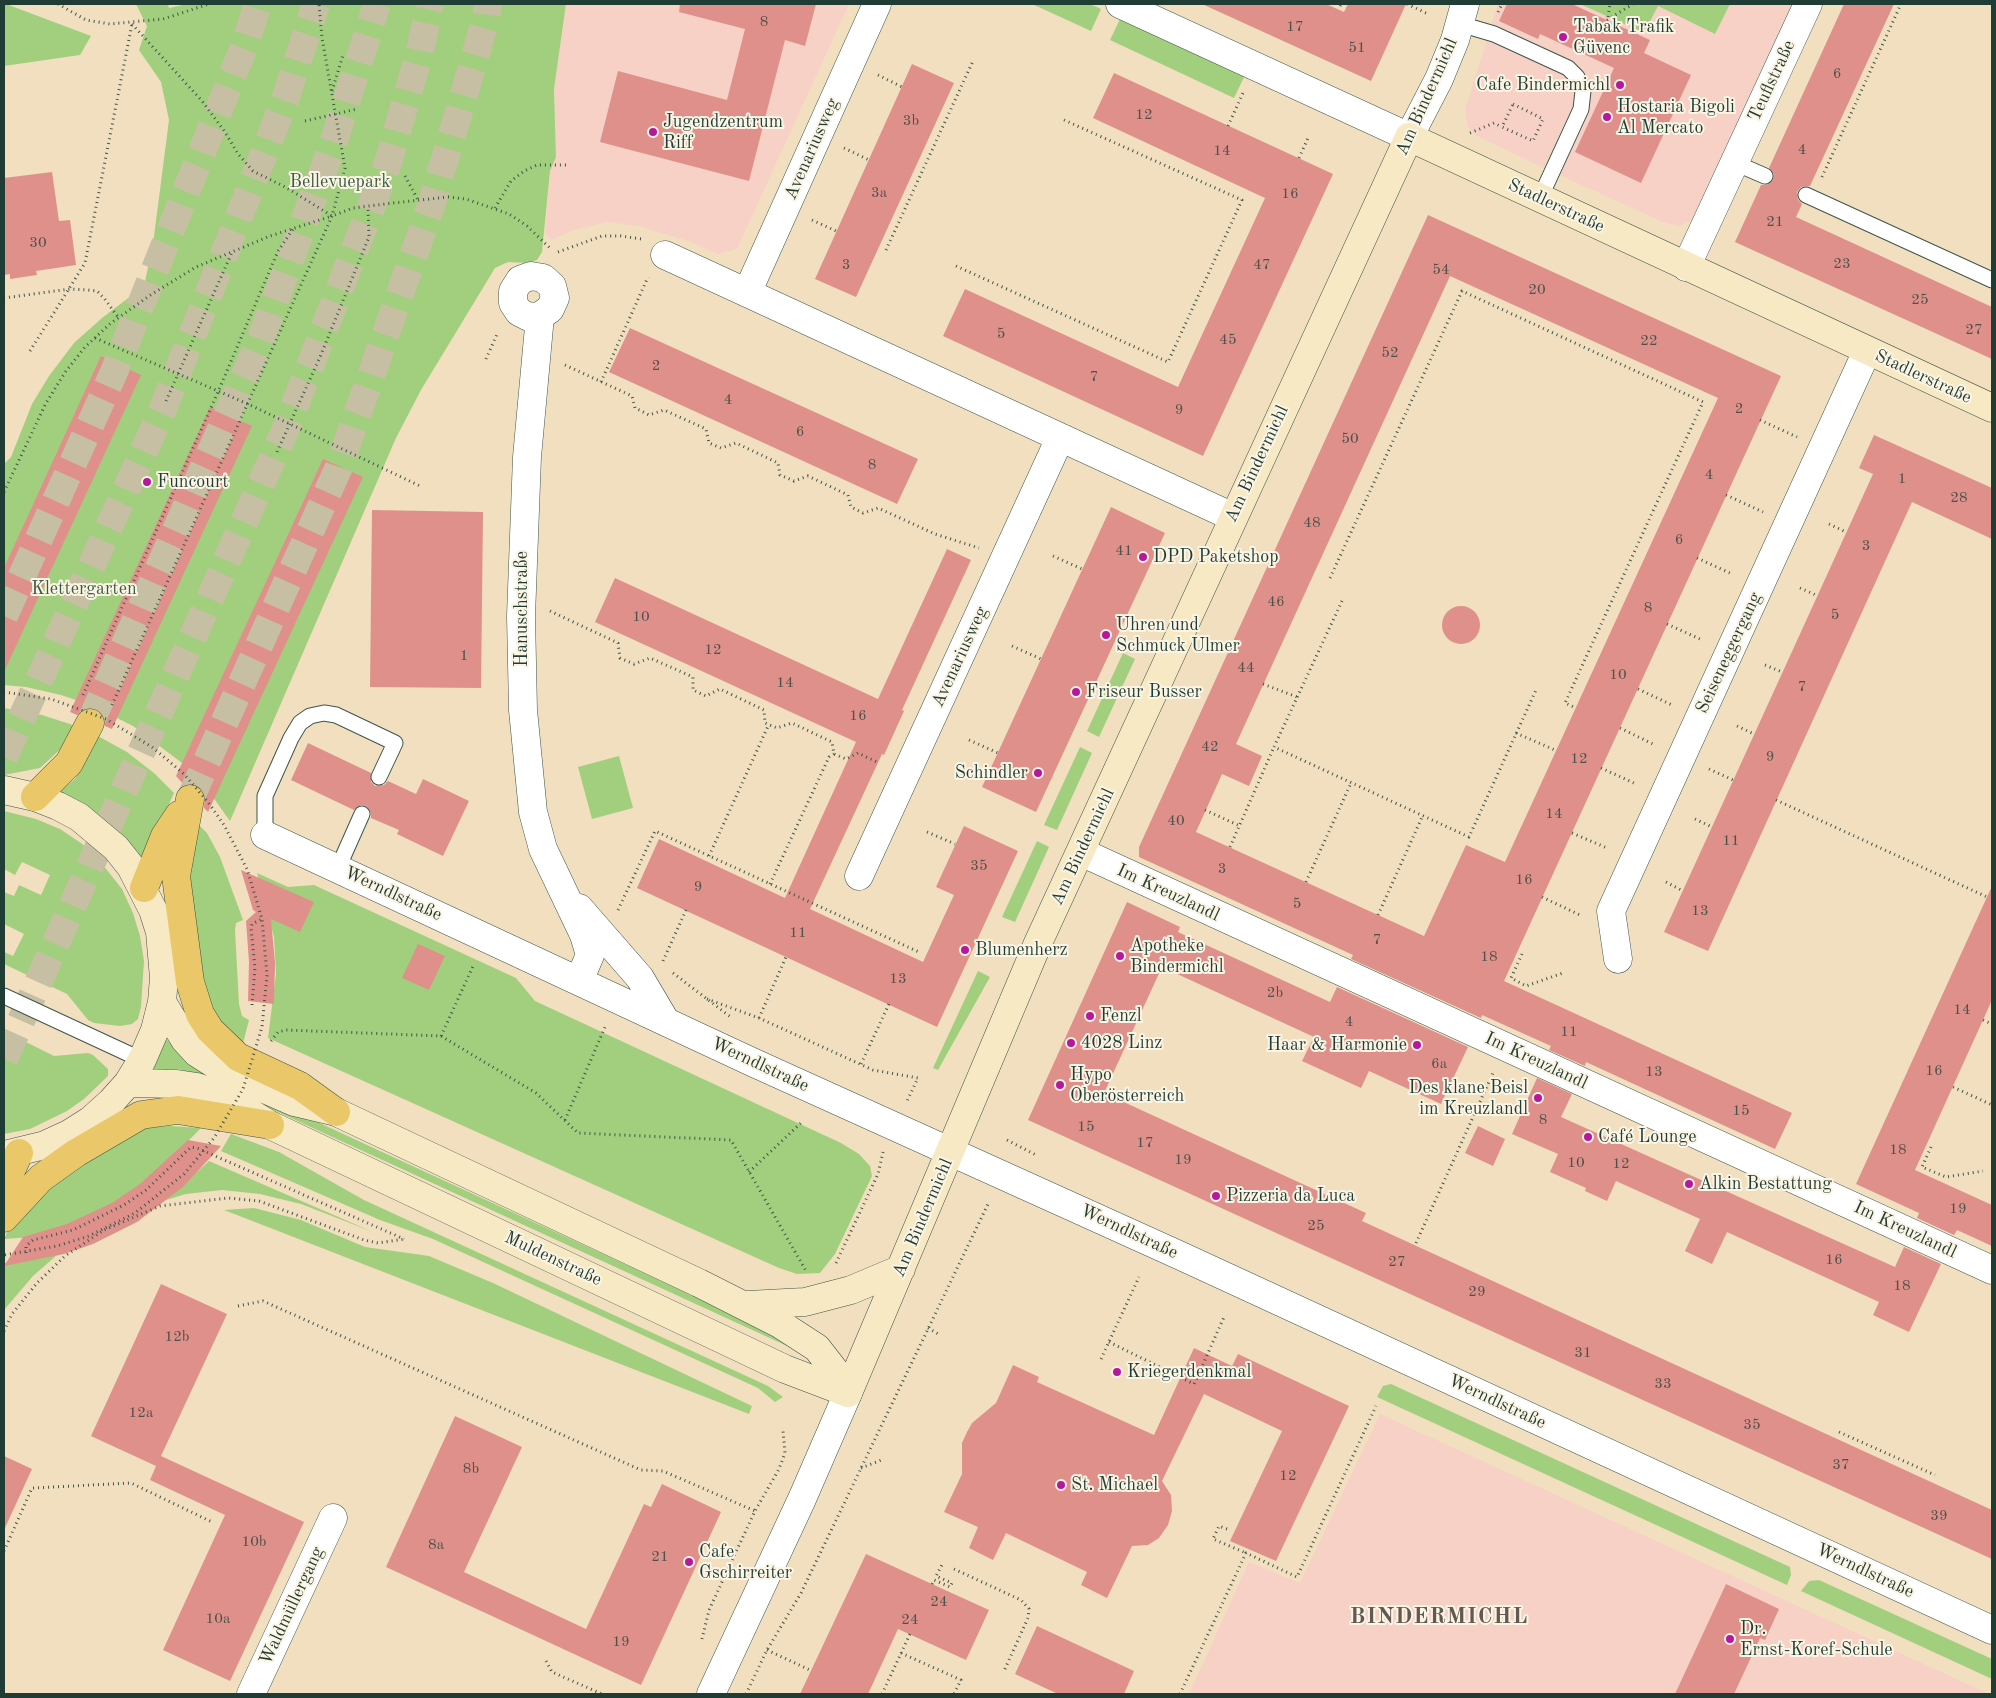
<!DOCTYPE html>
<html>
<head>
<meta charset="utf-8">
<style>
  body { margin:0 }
  #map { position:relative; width:1996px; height:1698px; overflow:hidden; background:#f1dfc0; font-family:"Old Standard TT",serif }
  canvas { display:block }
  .frame { position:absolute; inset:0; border:5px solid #1f3d34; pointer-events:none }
</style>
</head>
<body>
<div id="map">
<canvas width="1996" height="1698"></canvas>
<div class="frame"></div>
</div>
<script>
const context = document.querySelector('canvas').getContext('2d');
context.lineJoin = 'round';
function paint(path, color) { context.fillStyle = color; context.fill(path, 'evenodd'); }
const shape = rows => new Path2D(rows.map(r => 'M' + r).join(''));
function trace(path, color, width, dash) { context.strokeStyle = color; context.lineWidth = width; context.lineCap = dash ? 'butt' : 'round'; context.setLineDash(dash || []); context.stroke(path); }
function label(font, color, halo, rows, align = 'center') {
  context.font = font + ' "Old Standard TT",serif'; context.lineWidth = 4; context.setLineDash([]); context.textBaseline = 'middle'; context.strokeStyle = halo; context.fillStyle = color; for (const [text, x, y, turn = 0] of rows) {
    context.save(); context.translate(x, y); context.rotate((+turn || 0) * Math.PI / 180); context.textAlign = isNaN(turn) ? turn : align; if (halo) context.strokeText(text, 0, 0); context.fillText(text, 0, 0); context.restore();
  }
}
paint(shape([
  [566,4,849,4,737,249,718,254,691,242,639,226,607,222,571,231,551,240,545,232,550,171,556,157,554,89],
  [1498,4,1580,4,1644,33,1657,6,1715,34,1730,4,1793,4,1697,213,1691,221,1679,226,1665,223,1540,166,1475,135,1468,127,1465,110],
  [1380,1414,1989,1694,1189,1694,1249,1562,1300,1583]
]), '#f7d1c6');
paint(shape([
  [4,4,6,4,91,36,80,55,4,66],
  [136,4,168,4,169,8,187,4,566,4,554,89,556,157,550,171,542,252,537,260,529,263,508,262,495,268,421,390,396,438,230,821,205,786,182,763,133,726,91,705,61,695,26,687,4,685,4,464,11,457,32,404,49,376,74,343,102,318,144,286,153,244,169,120,161,82,139,50,147,26],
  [1032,4,1090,4,1101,9,1091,31],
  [1580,4,1730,4,1715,34,1658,6,1644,33],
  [1121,17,1245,75,1234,98,1110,40],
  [1123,653,1135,659,1099,737,1087,731],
  [4,708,42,715,76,726,65,745,40,768,4,775],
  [96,735,127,752,154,773,174,793,142,865,58,793,75,779,85,762],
  [1080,747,1092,753,1057,830,1044,825],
  [619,756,633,808,592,819,578,767],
  [4,811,36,819,60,829,81,843,95,855,122,889,133,913,140,936,144,961,141,1007,138,1019,132,1024,120,1026,94,1023,88,1020,67,994,4,964,4,952,13,956,24,934,4,924,4,892,14,896,19,885,41,895,50,875,22,862,15,875,4,869],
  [197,823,207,833,220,857,243,920,236,923,235,930,239,1004,242,1016,249,1020,241,1051,205,998,185,885],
  [1037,841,1049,847,1015,922,1002,917],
  [257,873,288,887,314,885,516,978,535,1001,841,1143,859,1154,870,1166,872,1176,835,1254,820,1273,797,1274,779,1268,268,1038,276,974,274,937],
  [978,971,990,977,938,1070,933,1068],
  [4,1031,54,1056,88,1053,93,1055,108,1069,108,1076,84,1099,67,1111,30,1129,4,1134],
  [166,1039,183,1055,207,1071,763,1328,798,1351,204,1078,179,1069,152,1069],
  [170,1126,201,1128,129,1201,47,1236,4,1239,13,1220,36,1196,134,1129],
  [231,1134,279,1152,364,1200,768,1386,783,1397,775,1402,758,1388,433,1239,380,1220,221,1151],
  [209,1161,373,1232,301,1204,260,1194,222,1190,186,1194,166,1200],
  [254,1208,301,1220,365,1247,429,1256,493,1283,752,1406,749,1414,224,1210],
  [57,1255,33,1276,4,1310,4,1263],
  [1391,1384,1790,1567,1791,1575,1787,1585,1377,1397,1383,1386],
  [1819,1580,1992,1659,1992,1679,1801,1591,1809,1581]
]), '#a2cf7d');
paint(shape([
  [680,4,816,4,805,46,785,40,749,181,600,142,618,71,727,100,745,29,679,12],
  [1202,4,1326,4,1344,12,1348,4,1406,4,1371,81],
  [1507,4,1572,4,1650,40,1644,53,1691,75,1641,183,1575,152,1614,68,1540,34,1538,39,1499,21],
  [1844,4,1894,4,1810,186,1801,187,1797,192,1798,200,1802,204,1796,217,1992,307,1992,359,1735,242,1761,185,1767,185,1773,180,1774,174,1769,168],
  [912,64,954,83,856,297,815,279],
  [1114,73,1333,174,1203,456,943,336,965,289,1178,387,1265,198,1093,118],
  [52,172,59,221,70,220,76,265,36,271,37,275,10,279,10,274,4,275,4,178],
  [1428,215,1781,376,1504,981,1792,1113,1775,1149,1586,1062,1585,1066,1549,1050,1551,1046,1482,1015,1481,1018,1351,959,1353,955,1139,857,1139,847],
  [1450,276,1718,398,1505,862,1466,845,1424,936,1196,832,1222,774,1249,786,1262,756,1236,744],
  [630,328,918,459,897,504,609,372],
  [101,356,141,375,4,672,4,568],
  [210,407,252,426,112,729,105,726,103,715,97,709,89,707,77,715,70,712],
  [1874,435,1992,488,1992,539,1912,502,1708,951,1664,932,1873,474,1859,468],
  [323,459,363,477,208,812,204,808,205,794,200,787,192,784,184,785,176,776],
  [1111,507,1165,533,1036,812,982,787],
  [372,510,483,512,481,688,370,687],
  [947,549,971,560,902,710,904,711,884,755,882,754,810,909,923,962,954,895,936,887,964,826,1018,851,937,1027,637,888,659,839,785,898,856,742,595,622,615,578,878,699],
  '1442 625a19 19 0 1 1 38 0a19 19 0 1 1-38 0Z',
  [308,743,371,773,371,782,375,786,384,785,388,781,416,794,423,779,469,801,443,856,397,834,399,830,371,818,371,813,366,806,361,805,354,810,291,780],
  [241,870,314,902,300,932,271,919,275,963,274,1004,248,1001,249,962,246,921,256,912,253,910],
  [1992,886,1992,1000,1915,1170,1992,1205,1992,1246,1957,1230,1954,1235,1917,1218,1919,1213,1856,1184],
  [1127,902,1180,927,1178,932,1330,1002,1337,987,1468,1047,1441,1104,1369,1071,1361,1088,1302,1061,1314,1037,1162,967,1104,1093,1366,1213,1362,1221,1992,1510,1992,1559,1028,1120],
  [418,944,445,956,429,990,402,978],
  [1537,1078,1572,1094,1561,1117,1895,1267,1904,1247,1941,1264,1909,1332,1873,1315,1879,1302,1727,1232,1712,1264,1685,1251,1700,1219,1616,1181,1607,1201,1585,1191,1586,1188,1550,1172,1558,1154,1512,1134],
  [1478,1126,1505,1139,1493,1166,1465,1153],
  [188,1140,221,1146,183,1187,137,1222,93,1244,64,1254,4,1266,23,1237,67,1224,112,1203,140,1184],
  [161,1284,227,1314,161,1456,304,1522,230,1681,163,1650,225,1515,150,1480,156,1466,91,1436],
  [1194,1348,1232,1366,1238,1354,1349,1406,1276,1561,1230,1541,1282,1431,1204,1394,1162,1481,1171,1495,1172,1511,1168,1525,1159,1538,1148,1545,1132,1546,1107,1598,1081,1585,1087,1572,1006,1533,993,1560,969,1548,978,1527,944,1512,962,1474,962,1443,967,1432,972,1423,996,1403,1013,1365,1039,1377,1037,1382,1154,1435],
  [455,1416,522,1447,464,1572,586,1629,644,1504,651,1507,662,1484,721,1512,641,1685,386,1567],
  [4,1456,32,1469,4,1530],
  [866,1554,989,1610,966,1660,898,1629,868,1694,800,1694],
  [1726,1584,1779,1609,1765,1640,1760,1638,1734,1694,1675,1694],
  [1037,1626,1134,1671,1124,1694,1058,1694,1015,1674]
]), '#df908b');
trace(shape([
  [4,616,114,372,244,47,258,4],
  [90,723,259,344,333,144,377,4],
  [4,757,163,409,285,100,316,4],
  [190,799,338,469,432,203,486,19,488,4],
  [4,1059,287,426,388,163,420,51,430,4]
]), '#c7bfa4', 28, [28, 14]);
const service = shape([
  [1460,24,1494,34,1568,68,1577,77,1583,91,1581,109,1540,198],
  [1735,163,1765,176],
  [1806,195,1992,280],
  [265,835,265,796,291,738,300,723,310,716,324,713,336,715,395,743,379,777],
  [338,868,362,814],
  [4,996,142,1060]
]);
const minor = shape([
  [1120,4,1409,137,1439,79,1455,40,1465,4],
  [665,255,1233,517],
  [1686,267,1808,4],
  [747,293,877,4],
  [540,316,529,317,519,312,513,303,513,291,520,280,531,276,543,278,552,286,555,298,550,309,540,316,527,457,521,616,523,710,533,812,543,849,584,935,590,955,579,981],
  [265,835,752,1062,1181,1256,1992,1630],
  [1081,852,1992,1270],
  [859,876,1060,438],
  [579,908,640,978,666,1022],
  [1618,959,1611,911,1867,351],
  [251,1694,333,1518]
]);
const tertiary = shape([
  [711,1694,802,1499,848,1393]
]);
const secondary = shape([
  [4,790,35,797,58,806,79,817,116,848,131,867,153,910,160,932,164,978,162,1002,155,1030,142,1060,128,1083,111,1102,91,1120,69,1134,45,1145,4,1155],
  [162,1002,185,1040,197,1053,230,1074,294,1102,336,1112,699,1283,780,1324,817,1348,838,1375,848,1393],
  [128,1083,177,1084,197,1087,226,1098,270,1125,785,1369,848,1393],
  [748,1305,805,1302,851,1290,901,1269],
  [848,1393,1038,943,1409,137,1992,408]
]);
const motorway = shape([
  [35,797,69,763,90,723],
  [190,799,176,876,190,982,200,1014,210,1030,238,1057,300,1086,336,1112],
  [144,888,165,836,179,815],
  [4,1186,19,1153],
  [4,1218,41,1178,76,1153,141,1115,178,1110,270,1125]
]);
trace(service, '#3e5549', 17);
trace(minor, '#3e5549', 29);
trace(tertiary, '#3e5549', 29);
trace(secondary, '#3e5549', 29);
trace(motorway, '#3e5549', 29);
trace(shape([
  [58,4,86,20,110,24,163,19,209,4],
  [1407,4,1428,14],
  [1340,6,1341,4],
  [1498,12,1502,4],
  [1608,17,1610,4],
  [1607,20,1633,4],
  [132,24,202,101,225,132,238,154,253,171,287,188,332,216,353,208,393,203,448,197,466,199,509,214,527,226,552,250],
  [878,75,902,87],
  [332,91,343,55],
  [1513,104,1543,119,1533,141,1502,127,1513,104],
  [305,121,357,109],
  [1228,126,1243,93],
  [1470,133,1494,123,1502,127],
  [844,148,869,160],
  [1299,158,1308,138],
  [405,176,418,200],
  [1822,177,1901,4],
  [495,208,511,181,524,171,537,165,569,165],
  [812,220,836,231],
  [886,250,973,61],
  [558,252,602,236,621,236,641,239],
  [956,266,1168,362,1242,200,1064,120],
  [4,298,70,289,88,290,97,291,104,298,118,317],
  [95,338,248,404,420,486],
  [30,351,85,263,132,24],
  [486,359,498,332],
  [565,365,632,396,635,408,649,415,664,410,706,429,709,443,721,448,736,443,778,463,780,475,794,481,808,476,848,495,851,507,863,513,878,508,935,534,979,548],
  [601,382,648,277],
  [166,401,233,250],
  [1760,420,1797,437],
  [277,452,320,357,369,237,368,207],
  [4,492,46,403,66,371,85,347,111,323,152,294,196,267,270,236,332,216],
  [1726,495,1763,512],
  [1829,524,1846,532],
  [1053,556,1082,569],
  [1697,558,1732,574],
  [1330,578,1462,291,1703,402,1565,703,1576,708],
  [1800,588,1818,596],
  [1342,601,1274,747,1469,837,1536,690],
  [550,611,618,643,620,658,634,664,650,658,693,677,693,690,706,696,720,689,764,710,765,723,777,728,792,723,832,742,834,754,846,759,858,753,879,763],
  [1667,624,1702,640],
  [1012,646,1041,659],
  [1765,665,1782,672],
  [1263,684,1297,697],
  [1638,689,1672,705],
  [83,695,218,392,278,251,293,229],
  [112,705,332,216,345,168,322,38,319,4],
  [1737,726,1754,734],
  [1620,728,1655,745],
  [1516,733,1557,751],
  [969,740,998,753],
  [1601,768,1636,784],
  [1709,769,1733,780],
  [1776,800,1987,897],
  [1205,810,1240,826],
  [1695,819,1712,827],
  [927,832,955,844],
  [1572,833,1607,848],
  [1230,847,1274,747],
  [709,856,769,724],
  [1306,882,1351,783],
  [1666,882,1683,891],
  [770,884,829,757,834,754],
  [1542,897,1582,916],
  [618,910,655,831,921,953],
  [1378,915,1423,815],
  [1522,954,1511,978,1526,986,1563,973],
  [663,961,686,910],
  [673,973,732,1018],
  [707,999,759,1018,873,1070,918,1078,907,1101],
  [252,1005,255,968,251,928,252,924,262,919],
  [759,1018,786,957],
  [1983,1020,1992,1024],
  [441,1036,474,964],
  [271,1041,278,1032,286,1030,441,1036,536,1093,578,1133,731,1140,806,1271],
  [861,1064,889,1004],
  [1953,1087,1992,1105],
  [565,1120,605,1027],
  [1007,1140,1036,1155],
  [1931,1147,1922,1167,1946,1177,1983,1171],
  [749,1172,803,1121],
  [1416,1243,1493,1073],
  [26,1253,26,1246,33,1240,73,1230,124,1205,146,1190,191,1147,197,1148,404,1239],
  [836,1263,878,1174,883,1152],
  [238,1306,263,1301,641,1470,663,1471,755,1511],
  [928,1328,940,1335],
  [4,1331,12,1314,37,1283,65,1256,104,1230,160,1206,228,1198,259,1201,364,1240,378,1243,405,1239],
  [1109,1342,1194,1384,1200,1371],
  [1101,1359,1139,1277],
  [1212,1377,1200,1371,1224,1317],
  [1839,1432,1935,1475],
  [861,1468,884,1459],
  [1227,1529,1219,1526,1213,1539,1246,1553],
  [4,1551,32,1488,131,1483,212,1522],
  [954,1569,1021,1600,1029,1609,1028,1618,1004,1671],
  [932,1584,934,1580,950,1587,952,1583,936,1576,943,1563],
  [702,1639,709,1610,755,1511,779,1469,785,1453,783,1431],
  [767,1650,812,1671],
  [901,1653,961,1680,954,1694],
  [546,1661,552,1672,602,1694],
  [746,1694,767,1650,801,1593,989,1202],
  [882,1694,910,1634],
  [1180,1694,1246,1553,1297,1577,1376,1406]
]), '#3e5549', 3, [1, 4]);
trace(service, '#fff', 15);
trace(minor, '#fff', 28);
trace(tertiary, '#fff', 28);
trace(secondary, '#f7e9c3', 28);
trace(motorway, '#eac769', 28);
trace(shape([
  [4,692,51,699,106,719,152,747,184,774,208,802,224,825,247,869,262,919,267,975,262,1027,243,1089,214,1138,184,1174,135,1213,89,1236,57,1246,4,1255]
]), '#3e5549', 3, [1, 4]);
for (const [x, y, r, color] of [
  [1563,37,5,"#b5179e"],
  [1620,85,5,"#b5179e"],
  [1607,117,5,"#b5179e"],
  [653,132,5,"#b5179e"],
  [147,482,5,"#b5179e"],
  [1143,557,5,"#b5179e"],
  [1106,635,5,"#b5179e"],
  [1076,692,5,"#b5179e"],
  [1038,773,5,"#b5179e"],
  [965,950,5,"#b5179e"],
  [1120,956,5,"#b5179e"],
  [1090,1016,5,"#b5179e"],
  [1071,1043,5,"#b5179e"],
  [1417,1045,5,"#b5179e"],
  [1060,1085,5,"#b5179e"],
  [1538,1098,5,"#b5179e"],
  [1588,1137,5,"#b5179e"],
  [1689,1184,5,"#b5179e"],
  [1216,1196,5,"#b5179e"],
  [1117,1372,5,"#b5179e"],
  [1061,1485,5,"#b5179e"],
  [689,1562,5,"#b5179e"],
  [1730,1639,5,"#b5179e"]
]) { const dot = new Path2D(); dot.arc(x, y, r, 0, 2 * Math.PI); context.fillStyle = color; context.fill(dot); trace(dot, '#fcf5e5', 2); }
label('15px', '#4f524a', null, [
  ["8",764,22],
  ["17",1295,27],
  ["51",1357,48],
  ["6",1837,74],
  ["12",1144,115],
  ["3b",911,121],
  ["4",1802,150],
  ["14",1222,151],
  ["3a",879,193],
  ["16",1290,194],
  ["21",1775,222],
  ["30",38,243],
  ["23",1842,264],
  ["3",846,265],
  ["47",1262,265],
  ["54",1441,270],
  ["20",1537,290],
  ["25",1920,300],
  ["27",1974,330],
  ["5",1001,334],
  ["45",1228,340],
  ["22",1649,341],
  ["52",1390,353],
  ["2",656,366],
  ["7",1094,377],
  ["4",728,400],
  ["2",1739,409],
  ["9",1179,410],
  ["6",800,432],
  ["50",1350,439],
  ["8",872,465],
  ["4",1709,475],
  ["1",1902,479],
  ["28",1959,498],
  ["48",1312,523],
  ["6",1679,540],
  ["3",1866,546],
  ["41",1124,551],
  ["46",1276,602],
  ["8",1648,608],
  ["5",1835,615],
  ["10",641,617],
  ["12",713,650],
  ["1",464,656],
  ["44",1246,668],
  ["10",1618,675],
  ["14",785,683],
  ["7",1802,687],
  ["16",858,716],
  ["42",1210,747],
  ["9",1770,757],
  ["12",1579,759],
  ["14",1554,814],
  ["40",1176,821],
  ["11",1731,841],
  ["35",979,866],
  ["3",1222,869],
  ["16",1524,880],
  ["9",698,887],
  ["5",1297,904],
  ["13",1700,911],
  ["11",798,933],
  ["7",1377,940],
  ["18",1489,957],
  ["13",898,979],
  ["2b",1275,993],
  ["14",1962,1010],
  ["4",1349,1022],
  ["11",1569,1032],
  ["6a",1439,1064],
  ["16",1934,1071],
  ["13",1654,1072],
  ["15",1741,1111],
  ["8",1543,1120],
  ["15",1086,1127],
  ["17",1145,1143],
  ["18",1898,1150],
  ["19",1183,1160],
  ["10",1576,1163],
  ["12",1621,1164],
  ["19",1958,1209],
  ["25",1316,1226],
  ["16",1834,1260],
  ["27",1397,1262],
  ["18",1902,1286],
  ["29",1477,1292],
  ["12b",177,1337],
  ["31",1583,1353],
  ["33",1663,1384],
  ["12a",141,1413],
  ["35",1752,1425],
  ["37",1841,1465],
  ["8b",471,1469],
  ["12",1288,1476],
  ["39",1939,1516],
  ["10b",254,1542],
  ["8a",436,1545],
  ["21",660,1557],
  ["24",939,1602],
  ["10a",218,1619],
  ["24",910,1620],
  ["19",621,1642]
]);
label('18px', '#1f3d34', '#fcf5e5', [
  ["Tabak Trafik",1573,27],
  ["Güvenc",1573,48],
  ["Cafe Bindermichl",1610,85,"right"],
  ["Hostaria Bigoli",1617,107],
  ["Al Mercato",1617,128],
  ["Jugendzentrum",663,122],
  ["Riff",663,143],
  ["Funcourt",157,482],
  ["DPD Paketshop",1153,557],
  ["Uhren und",1116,625],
  ["Schmuck Ulmer",1116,646],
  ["Friseur Busser",1086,692],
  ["Schindler",1028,773,"right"],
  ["Apotheke",1130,946],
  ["Bindermichl",1130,967],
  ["Blumenherz",975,950],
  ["Fenzl",1100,1016],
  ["4028 Linz",1081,1043],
  ["Haar & Harmonie",1407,1045,"right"],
  ["Hypo",1070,1075],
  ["Oberösterreich",1070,1096],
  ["Des klane Beisl",1528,1088,"right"],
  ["im Kreuzlandl",1528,1109,"right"],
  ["Café Lounge",1598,1137],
  ["Alkin Bestattung",1699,1184],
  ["Pizzeria da Luca",1226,1196],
  ["Kriegerdenkmal",1127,1372],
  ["St. Michael",1071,1485],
  ["Cafe",699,1552],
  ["Gschirreiter",699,1573],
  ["Dr.",1740,1629],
  ["Ernst-Koref-Schule",1740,1650]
], 'left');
label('18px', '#1f3d34', '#fcf5e5', [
  ["Teuflstraße",1772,81,-65],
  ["Am Bindermichl",1427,97,-66],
  ["Avenariusweg",812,149,-66],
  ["Stadlerstraße",1556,206,25],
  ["Stadlerstraße",1923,377,25],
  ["Am Bindermichl",1257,464,-65],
  ["Hanuschstraße",522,609,-90],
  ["Seiseneggergang",1729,653,-65],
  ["Avenariusweg",960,657,-65],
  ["Am Bindermichl",1083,847,-65],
  ["Im Kreuzlandl",1168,893,25],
  ["Werndlstraße",393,894,25],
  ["Im Kreuzlandl",1536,1061,25],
  ["Werndlstraße",760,1065,25],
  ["Am Bindermichl",923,1218,-67],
  ["Im Kreuzlandl",1905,1230,25],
  ["Werndlstraße",1129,1232,25],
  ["Muldenstraße",553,1259,25],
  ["Werndlstraße",1497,1402,25],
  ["Werndlstraße",1865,1571,25],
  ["Waldmüllergang",292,1606,-65]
]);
label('18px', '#395a43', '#fcf5e5', [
  ["Bellevuepark",340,182],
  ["Klettergarten",84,589]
]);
context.letterSpacing = '1px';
label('bold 22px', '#625a52', '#fcf5e5', [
  ["BINDERMICHL",1439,1617]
]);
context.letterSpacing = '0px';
</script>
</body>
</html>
